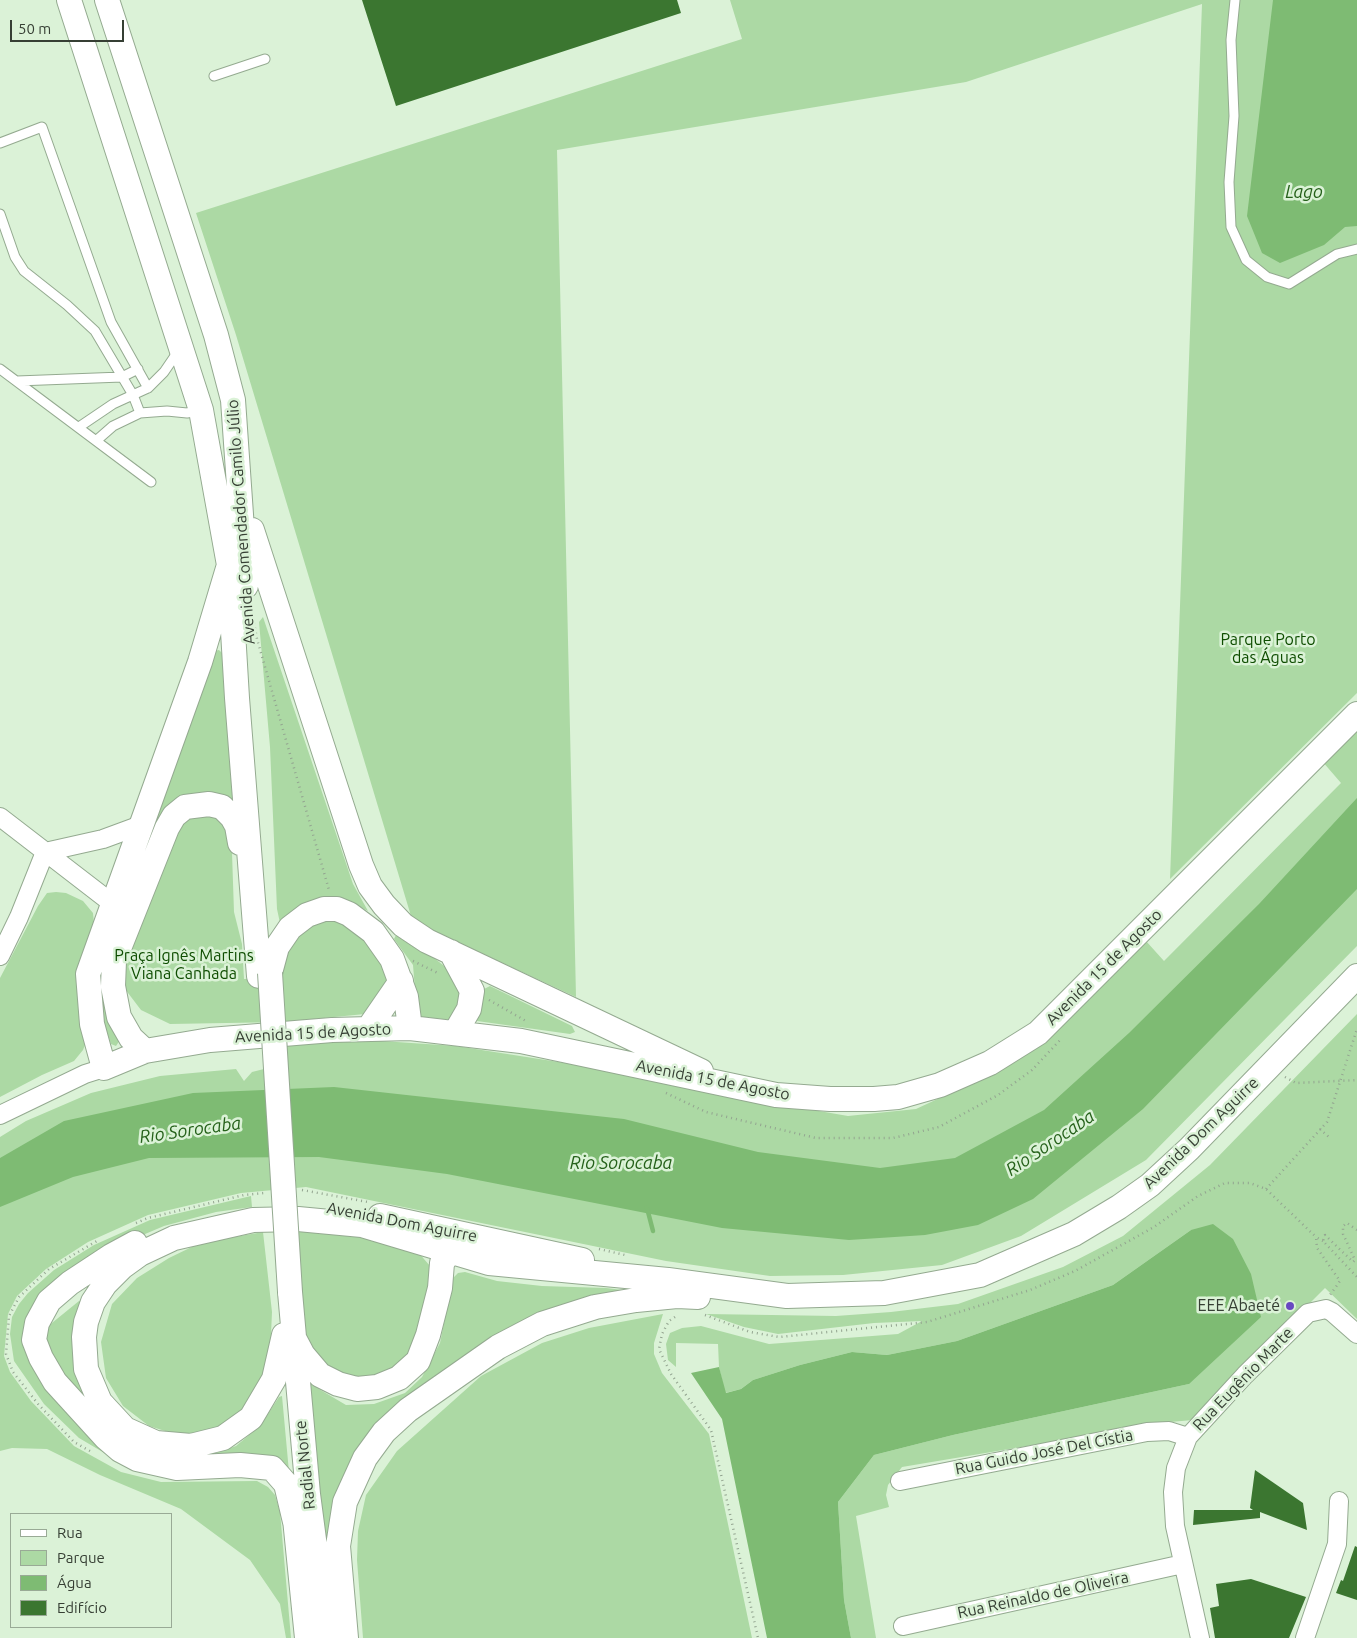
<!DOCTYPE html>
<html>
<head>
<meta charset="utf-8">
<style>
  body { margin:0 }
  #map { position:relative; width:1357px; height:1638px; overflow:hidden; background:#dbf2d7; font-family:Ubuntu,sans-serif }
  canvas { display:block }
  .legend { position:absolute; left:10px; top:1513px; width:162px; height:115px; box-sizing:border-box; background:#dbf2d7; border:1px solid #99aa96; margin:0; padding:6px 9px; list-style:none; font-size:15px; color:#363f34 }
  .legend li { display:flex; align-items:center; gap:10px; height:25px }
  .legend b { width:25px; border:1px solid #99aa96 }
  .scale { position:absolute; left:10px; top:20px; width:114px; height:22px; box-sizing:border-box; border:2px solid #363f34; border-top:0; padding-left:6px; font-size:15px; line-height:18px; white-space:nowrap; color:#363f34; -webkit-text-stroke:4px #dbf2d7; paint-order:stroke }
</style>
</head>
<body>
<div id="map">
<canvas width="1357" height="1638"></canvas>
<ul class="legend">
<li><b style="height:6px;background:#fff"></b>Rua</li>
<li><b style="height:14px;background:#acd9a4"></b>Parque</li>
<li><b style="height:14px;background:#7ebb73"></b>Água</li>
<li><b style="height:14px;background:#3b7630"></b>Edifício</li>
</ul>
<div class="scale">50 m</div>
</div>
<script>
const context = document.querySelector('canvas').getContext('2d');
context.lineJoin = 'round';
function paint(path, color) { context.fillStyle = color; context.fill(path, 'evenodd'); }
const shape = rows => new Path2D(rows.map(r => 'M' + r).join(''));
function trace(path, color, width, dash) { context.strokeStyle = color; context.lineWidth = width; context.lineCap = dash ? 'butt' : 'round'; context.setLineDash(dash || []); context.stroke(path); }
function label(font, color, halo, rows, align = 'center') {
  context.font = font + ' Ubuntu,sans-serif'; context.lineWidth = 5; context.setLineDash([]); context.textBaseline = 'middle'; context.strokeStyle = halo; context.fillStyle = color; for (const [text, x, y, turn = 0] of rows) {
    context.save(); context.translate(x, y); context.rotate((+turn || 0) * Math.PI / 180); context.textAlign = isNaN(turn) ? turn : align; if (halo) context.strokeText(text, 0, 0); context.fillText(text, 0, 0); context.restore();
  }
}
paint(shape([
  [730,0,1357,0,1357,693,1170,879,1202,4,966,82,557,150,576,997,429,929,411,916,236,335,196,213,742,39],
  [263,617,353,884,368,911,352,903,280,923,277,909,270,747,259,622],
  [219,650,223,654,233,809,187,796,171,803,156,821,106,962,120,1040,116,1046,111,1044,104,1023,97,986,100,959,214,651],
  [1357,726,1357,946,1146,1160,1021,1236,942,1265,843,1275,770,1276,666,1261,306,1187,241,1193,148,1215,88,1242,46,1269,17,1296,8,1314,4,1356,10,1372,31,1401,74,1446,121,1472,161,1482,257,1481,268,1487,275,1495,280,1512,291,1638,286,1638,280,1604,250,1560,181,1509,100,1475,47,1449,12,1448,0,1451,0,1137,26,1121,91,1093,160,1076,236,1069,244,1081,252,1072,280,1065,280,1045,367,1040,456,1046,642,1075,732,1096,848,1116,916,1109,987,1076,1146,941,1164,961,1341,783,1322,761],
  [207,813,223,821,229,833,232,853,234,912,242,944,244,979,275,978,290,935,324,919,340,921,358,930,386,969,388,989,365,1014,283,1022,170,1024,141,1010,125,989,124,964,172,838,184,821],
  [56,892,66,893,83,901,93,913,94,923,79,966,87,1040,83,1050,74,1061,42,1075,0,1097,0,978,38,906,47,893],
  [396,935,429,954,453,973,465,996,452,1020,421,1017,417,1015,413,965,394,939],
  [490,986,572,1026,575,1032,570,1034,477,1021,484,989],
  [1357,1014,1357,1319,1325,1288,1193,1420,1170,1422,902,1467,888,1485,886,1495,889,1507,856,1516,876,1638,851,1638,844,1600,838,1502,874,1455,953,1435,1189,1384,1191,1230,1113,1285,957,1341,887,1355,852,1352,800,1365,753,1380,741,1389,725,1393,719,1367,718,1344,676,1343,676,1367,668,1360,666,1344,670,1333,682,1328,701,1326,769,1344,898,1334,922,1321,874,1323,778,1334,744,1327,706,1314,836,1316,891,1312,958,1304,1063,1267,1123,1236,1210,1165],
  [251,1196,252,1207,216,1212,164,1226,138,1237,27,1326,118,1461,79,1438,44,1404,14,1361,10,1334,12,1317,19,1304,28,1293,54,1270,94,1245,150,1220],
  [290,1228,340,1231,418,1252,430,1266,434,1286,405,1363,366,1382,324,1369,302,1339],
  [263,1232,272,1312,270,1357,260,1386,243,1415,214,1430,178,1435,149,1426,123,1406,106,1378,101,1342,112,1304,137,1278,169,1258,200,1243],
  [465,1272,497,1281,542,1286,606,1288,657,1294,520,1327,363,1449,332,1638,307,1382,346,1405,374,1404,405,1393,422,1377,440,1343,453,1278,458,1273],
  [79,1301,84,1303,89,1400,186,1458,213,1454,236,1446,260,1426,279,1397,282,1396,289,1472,177,1461,72,1389,44,1346,47,1327],
  [663,1314,654,1343,654,1354,662,1373,709,1434,752,1638,363,1638,357,1560,358,1531,366,1495,397,1451,481,1376,542,1343,589,1328]
]), '#acd9a4');
paint(shape([
  [1273,0,1357,0,1357,226,1345,227,1324,245,1280,263,1262,253,1247,216],
  [1357,798,1357,889,1143,1109,1033,1199,978,1225,925,1235,849,1240,722,1228,447,1174,319,1157,149,1158,73,1177,0,1207,0,1158,64,1121,193,1093,334,1087,624,1119,758,1152,880,1168,955,1158,1044,1110,1129,1033,1259,904],
  [1213,1224,1233,1239,1251,1274,1261,1317,1189,1384,953,1435,874,1455,838,1502,844,1600,851,1638,767,1638,722,1419,691,1373,719,1367,726,1393,741,1389,753,1380,800,1365,852,1352,887,1355,957,1341,1113,1285,1191,1230]
]), '#7ebb73');
trace(shape([
  [647,1208,653,1231]
]), '#7ebb73', 4.5);
paint(shape([
  [362,0,677,0,681,13,396,106],
  [1255,1470,1303,1503,1307,1530,1260,1512,1260,1518,1193,1525,1194,1510,1253,1510,1250,1508],
  [1355,1546,1357,1547,1357,1600,1336,1593,1341,1580,1343,1581],
  [1251,1579,1306,1597,1289,1638,1215,1638,1210,1608,1219,1606,1216,1584]
]), '#3b7630');
const lane = shape([
  [1235,0,1231,40,1234,116,1229,182,1231,227,1246,260,1267,277,1289,284,1337,254,1357,249],
  [214,76,265,59],
  [0,143,42,127,111,322,148,388],
  [0,214,15,257,24,271,67,305,95,331,133,395,140,413],
  [0,369,151,482],
  [17,381,122,377,138,369],
  [79,427,113,404,148,388,164,372,179,350],
  [97,440,113,426,140,413,167,411,187,413,201,410]
]);
const street = shape([
  [0,817,113,904],
  [45,852,103,839,141,825],
  [0,956,19,917,45,852],
  [0,1115,85,1074,104,1068],
  [900,1481,1147,1432,1169,1431,1188,1437],
  [903,1626,1183,1564],
  [1200,1638,1175,1526,1173,1492,1176,1468,1188,1437,1245,1375,1308,1313,1326,1309,1332,1312,1357,1334],
  [1305,1638,1337,1544,1339,1501]
]);
const secondary = shape([
  [69,0,201,410,229,565,237,698,259,976],
  [107,0,216,335,233,400,246,586],
  [252,530,361,865,370,886,384,905,403,925,427,941,701,1071],
  [229,565,200,662,88,974,92,1024,104,1068,145,1051,210,1040,332,1030,410,1028,521,1041,776,1095,830,1099,874,1099,898,1097,940,1085,990,1063,1038,1033,1357,714],
  [451,952,472,991,469,1009,455,1033],
  [270,973,277,947,290,928,307,915,324,909,337,909,349,914,373,932,392,959,406,997,410,1028],
  [368,1029,401,981],
  [145,1051,131,1038,119,1017,113,986,114,961,167,828,174,816,185,807,209,804,222,807,232,817,237,826,240,843],
  [380,1216,582,1260],
  [135,1243,111,1256,70,1283,49,1301,37,1323,34,1340,41,1358,55,1382,106,1438,120,1450,137,1459,177,1468,240,1465,272,1468,286,1484,296,1526],
  [290,1292,308,1494,327,1638],
  [284,1335,274,1379,251,1418,223,1438,191,1446,156,1443,125,1429,100,1402,86,1369,84,1337,86,1322,93,1302,105,1284,122,1267,140,1254,174,1238,253,1220,298,1219,362,1225,489,1263,668,1280,787,1296,884,1293,980,1275,1074,1234,1119,1207,1150,1185,1189,1149,1357,976],
  [293,1336,303,1355,320,1375,338,1384,357,1389,377,1387,399,1378,418,1361,428,1335,440,1288,442,1263,449,1252,462,1247],
  [295,1519,307,1638],
  [346,1638,338,1546,345,1502,365,1458,384,1432,408,1410,498,1347,542,1324,595,1307,636,1300,677,1296,698,1297]
]);
trace(lane, '#94aa90', 11);
trace(street, '#94aa90', 20);
trace(secondary, '#94aa90', 26);
trace(shape([
  [253,618,257,639,329,890],
  [413,961,440,974],
  [489,1000,526,1021],
  [1285,1077,1296,1083,1357,1080],
  [666,1093,706,1112,816,1138,893,1138,939,1127,998,1095,1032,1070,1062,1038],
  [1320,1129,1330,1138],
  [1266,1189,1327,1122,1357,1029],
  [302,1190,368,1202],
  [136,1223,148,1218,244,1195,264,1193],
  [1357,1230,1347,1223,1343,1226,1343,1234,1355,1260,1353,1262,1325,1235,1323,1241,1357,1277],
  [1323,1241,1316,1237,1317,1248,1340,1281,1330,1295],
  [599,1249,625,1255],
  [705,1315,750,1332,779,1337,927,1322,1030,1290,1075,1271,1154,1227,1198,1196,1225,1183,1250,1183,1266,1189,1316,1237],
  [675,1317,669,1321,662,1334,659,1349,671,1374,711,1430,758,1638],
  [90,1451,74,1442,38,1404,13,1372,6,1354,9,1316,19,1297,49,1269,97,1241]
]), '#93a490', 2.5, [1, 4]);
trace(lane, '#fff', 9);
trace(street, '#fff', 18);
trace(secondary, '#fff', 24);
const secondaryBridge = shape([
  [270,973,290,1292]
]);
trace(secondaryBridge, '#94aa90', 26, []);
trace(secondaryBridge, '#fff', 24);
for (const [x, y, r, color] of [
  [1290,1306,5,"#6848c1"]
]) { const dot = new Path2D(); dot.arc(x, y, r, 0, 2 * Math.PI); context.fillStyle = color; context.fill(dot); trace(dot, '#dbf2d7', 2); }
label('16px', '#363f34', '#dbf2d7', [
  ["Avenida Comendador Camilo Júlio",241,522,-94],
  ["Avenida 15 de Agosto",1104,967,-45],
  ["Avenida 15 de Agosto",313,1033,-3],
  ["Avenida 15 de Agosto",713,1080,11],
  ["Avenida Dom Aguirre",1201,1133,-44],
  ["Avenida Dom Aguirre",402,1222,11],
  ["Rua Eugênio Marte",1243,1379,-46],
  ["Rua Guido José Del Cístia",1044,1452,-11],
  ["Radial Norte",305,1465,-96],
  ["Rua Reinaldo de Oliveira",1043,1595,-12]
]);
label('16px', '#0e4d00', '#dbf2d7', [
  ["Parque Porto",1268,640],
  ["das Águas",1268,658],
  ["Praça Ignês Martins",184,956],
  ["Viana Canhada",184,974]
]);
label('16px', '#363f34', '#dbf2d7', [
  ["EEE Abaeté",1280,1306]
], 'right');
label('italic 18px', '#25611a', '#dbf2d7', [
  ["Lago",1304,192],
  ["Rio Sorocaba",190,1130,-8],
  ["Rio Sorocaba",1050,1143,-34],
  ["Rio Sorocaba",621,1163]
]);
</script>
</body>
</html>
